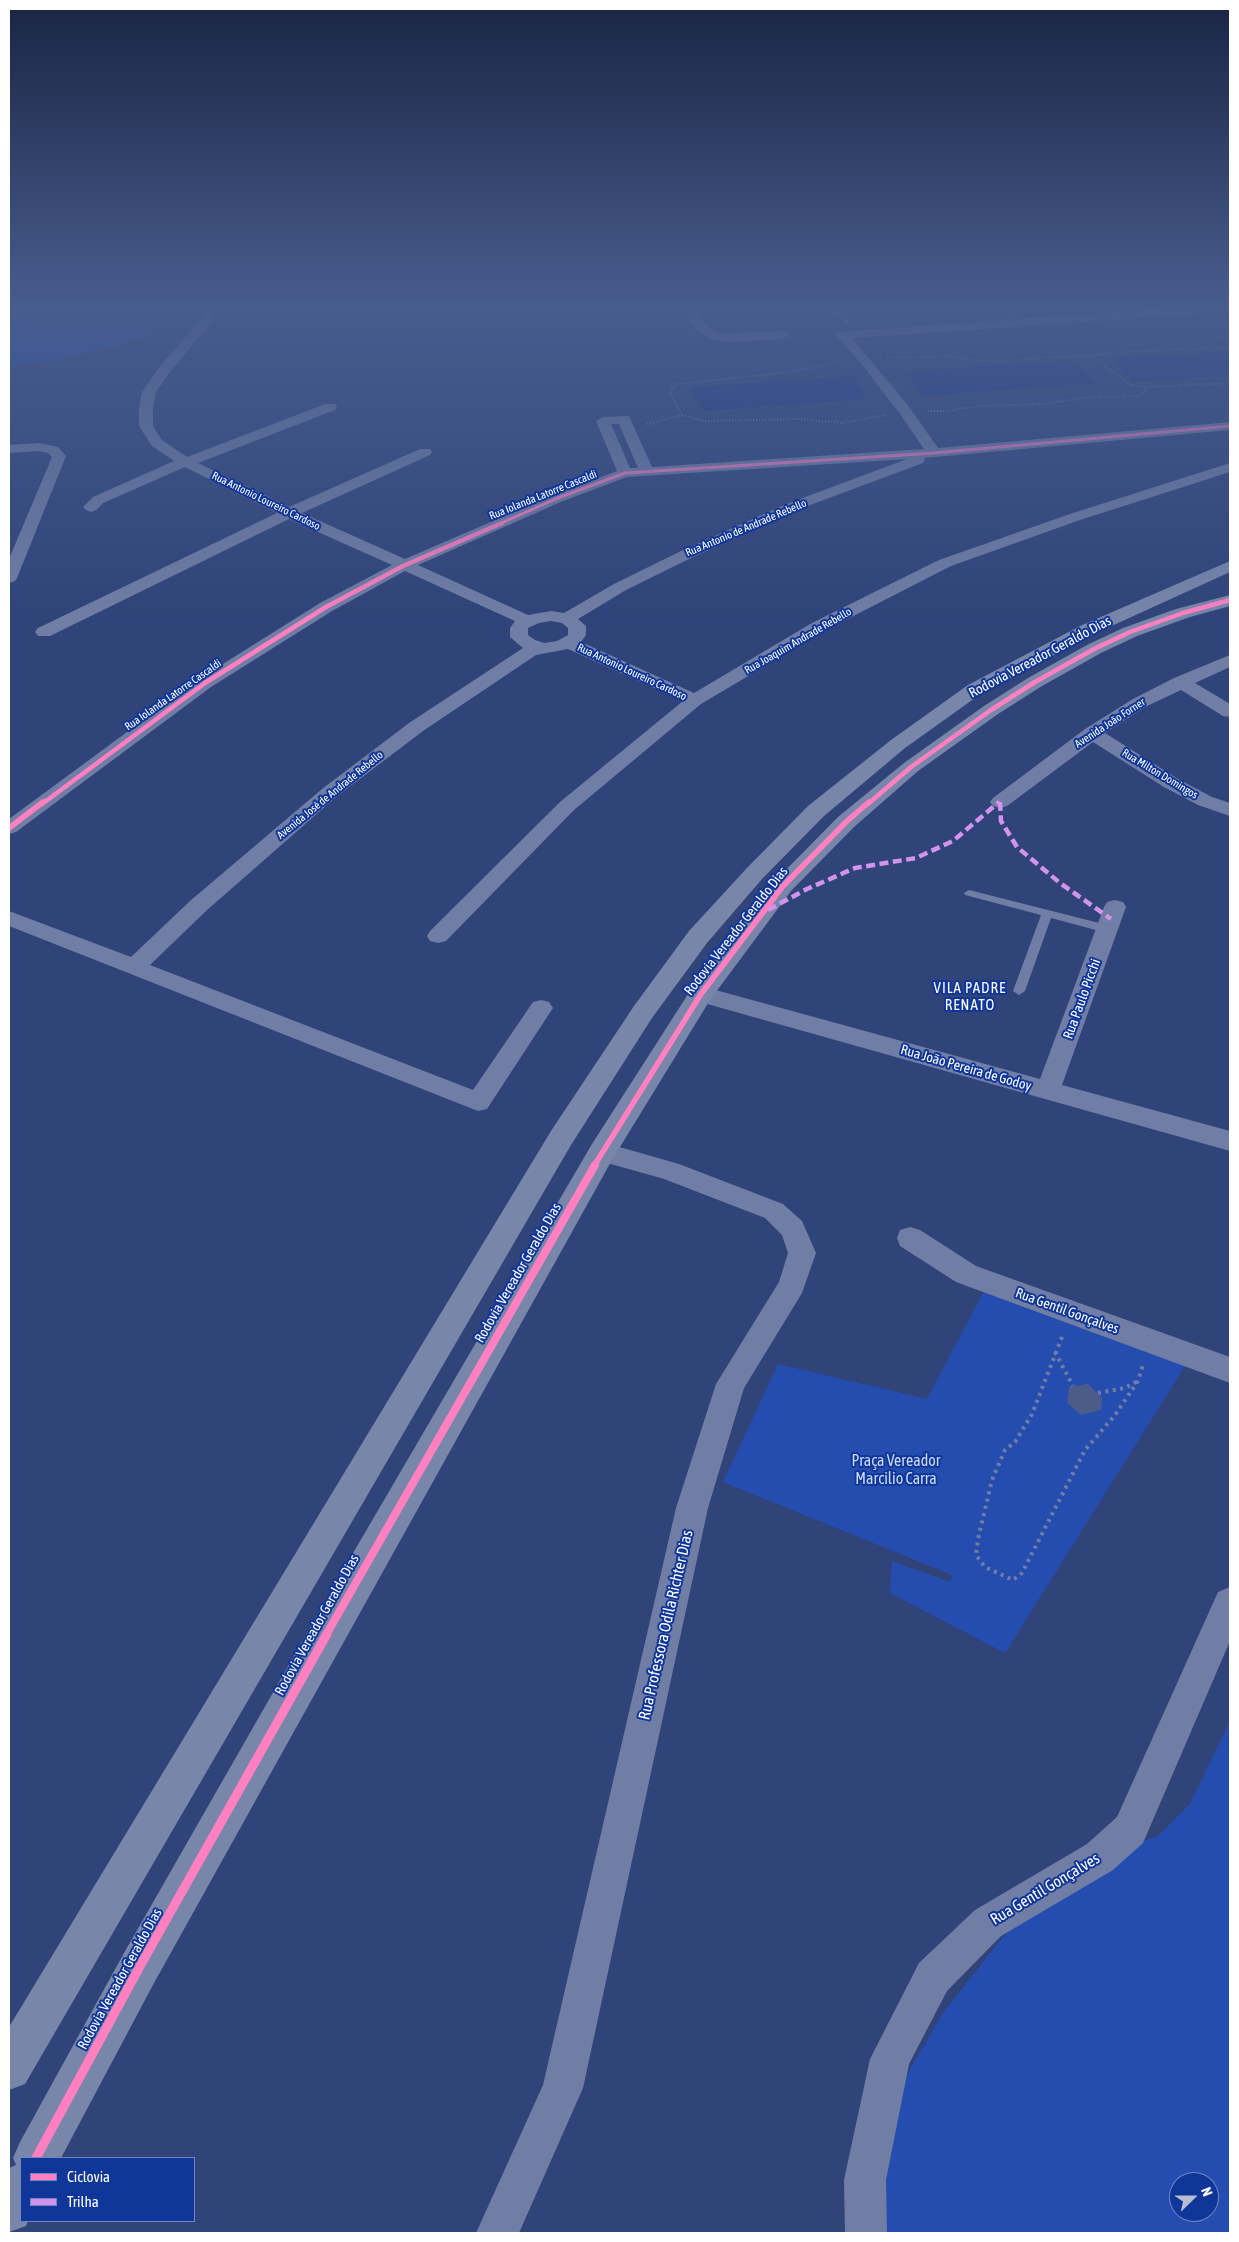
<!DOCTYPE html>
<html>
<head>
<meta charset="utf-8">
<style>
  body { margin:0 }
  #map { position:relative; width:1239px; height:2242px; overflow:hidden; background:#30447a; font-family:"Asap Condensed",sans-serif }
  canvas { display:block }
  .frame { position:absolute; inset:0; border:10px solid #fff; pointer-events:none }
  .legend { position:absolute; left:20px; top:2157px; width:175px; height:65px; box-sizing:border-box; background:#10369a; border:1px solid #7086c2; margin:0; padding:6px 9px; list-style:none; font-size:15px; color:#fff }
  .legend li { display:flex; align-items:center; gap:10px; height:25px }
  .legend b { width:25px; border:1px solid #7086c2 }
  .north { position:absolute; left:1169px; top:2172px; width:50px; height:50px; box-sizing:border-box; background:#10369a; border:1px solid #7086c2; border-radius:50%; rotate:68deg; font-size:14px; font-weight:700; line-height:20px; text-align:center; color:#fff }
  .north::after { content:''; display:block; margin:auto; width:18px; height:22px; background:#b7bed0; clip-path:polygon(50% 0,100% 100%,50% 72%,0 100%) }
</style>
</head>
<body>
<div id="map">
<canvas width="1239" height="2242"></canvas>
<div class="frame"></div>
<ul class="legend">
<li><b style="height:6px;background:#ff80c0"></b>Ciclovia</li>
<li><b style="height:6px;background:#d193ec"></b>Trilha</li>
</ul>
<div class="north">N</div>
</div>
<script>
const context = document.querySelector('canvas').getContext('2d');
context.lineJoin = 'round';
function paint(path, color) { context.fillStyle = color; context.fill(path, 'evenodd'); }
const shape = rows => new Path2D(rows.map(r => 'M' + r).join(''));
function trace(path, color, width, dash) { context.strokeStyle = color; context.lineWidth = width; context.lineCap = dash ? 'butt' : 'round'; context.setLineDash(dash || []); context.stroke(path); }
function label(font, color, halo, rows, align = 'center') {
  context.font = font + ' "Asap Condensed",sans-serif'; context.lineWidth = 4; context.setLineDash([]); context.textBaseline = 'middle'; context.strokeStyle = halo; context.fillStyle = color; for (const [text, x, y, turn = 0] of rows) {
    context.save(); context.translate(x, y); context.rotate((+turn || 0) * Math.PI / 180); context.textAlign = isNaN(turn) ? turn : align; if (halo) context.strokeText(text, 0, 0); context.fillText(text, 0, 0); context.restore();
  }
}
paint(shape([
  [9,307,136,307,160,318,144,338,68,358,9,367],
  [984,1291,1185,1366,1005,1653,890,1593,892,1561,950,1582,952,1575,723,1482,778,1364,927,1399],
  [1230,1721,1230,2233,860,2233,853,2204,881,2119,943,2013,1045,1884,1083,1856,1157,1837,1190,1804],
  [1179,2182,1209,2182,1209,2212,1179,2212]
]), '#254db0');
paint(shape([
  [1230,351,1230,375,1133,382,1110,358],
  [1075,361,1097,383,924,396,905,372],
  [855,376,866,399,703,411,690,387]
]), '#1c3782');
paint(shape([
  [1088,1384,1102,1398,1101,1410,1081,1415,1067,1403,1069,1387]
]), '#4c5c88');
trace(shape([
  [1181,348,1208,340,1230,337],
  [1092,356,1132,386,1148,387],
  [887,358,949,356,977,361,1000,361,1178,349,1230,348],
  [928,411,946,411,980,406,1042,404,1093,397,1140,396,1148,387,1230,383],
  [682,415,671,395,672,388,677,384,791,372,841,361],
  [647,424,682,415,705,421,801,419,842,423,885,415]
]), '#707ea5', 2, [1, 2]);
trace(shape([
  [1062,1337,1032,1414,1015,1442,1005,1450,992,1480,978,1539,976,1555,985,1567,1013,1580,1022,1573,1085,1450,1115,1415,1138,1381,1143,1365],
  [1055,1352,1073,1386],
  [1098,1393,1125,1388,1136,1382]
]), '#707ea5', 4, [3, 4.5]);
paint(shape([
  [824,307,831,307,852,323,847,324,824,307],
  [969,890,1111,926,1112,929,1107,933,1051,918,1025,991,1019,995,1013,991,1041,915,965,895,964,893,969,890]
]), '#707ea5');
paint(shape([
  [212,307,224,307,170,372,156,392,153,408,153,426,162,440,187,457,325,404,335,404,337,407,335,410,198,463,289,507,420,449,430,449,432,452,430,455,302,513,405,559,553,495,617,471,596,421,603,417,629,416,652,467,924,449,900,414,860,362,838,338,836,335,838,332,1191,307,1230,307,1230,312,852,338,910,408,938,448,1230,422,1230,430,924,458,925,460,923,463,794,511,691,558,626,590,578,619,586,626,586,635,581,642,694,693,812,623,939,560,1070,514,1230,463,1230,472,1080,520,951,566,824,631,701,704,574,810,446,941,438,943,430,941,427,936,430,931,560,802,683,701,568,649,536,655,423,731,336,797,206,911,150,965,473,1090,533,1002,541,1000,549,1002,553,1008,549,1014,487,1109,478,1111,9,926,9,911,131,957,190,901,322,789,409,723,523,648,510,637,510,628,515,621,405,571,332,611,211,687,16,832,9,834,9,819,199,679,320,603,392,565,289,519,50,636,38,636,35,632,38,628,277,513,185,467,103,503,96,510,91,512,86,510,83,507,93,497,174,461,152,446,139,426,139,408,142,392,160,366,212,307],
  [611,424,619,424,638,468,630,468,611,424],
  [907,459,784,505,679,552,614,584,564,613,551,611,528,615,418,565,563,501,627,477,907,459],
  [551,621,562,623,568,628,568,635,557,641,544,643,535,640,528,635,528,628,539,623,551,621],
  [687,307,699,307,700,318,705,324,721,334,783,331,789,335,783,339,728,342,714,340,697,330,690,322,687,307],
  [39,443,58,447,66,456,17,578,15,581,9,583,9,559,52,457,48,453,39,451,9,453,9,445,39,443],
  [1230,655,1230,667,1195,683,1230,704,1230,717,1223,716,1181,690,1145,707,1105,733,1178,779,1212,797,1230,803,1230,816,1198,805,1164,787,1093,742,1007,806,1000,808,993,806,990,802,993,798,1085,729,1133,699,1174,678,1230,655],
  [1115,900,1123,902,1126,907,1062,1085,1230,1131,1230,1151,693,1000,690,994,693,988,701,986,1040,1079,1104,907,1107,902,1115,900],
  [602,1142,679,1164,783,1204,802,1221,816,1253,802,1293,744,1388,708,1508,583,2088,519,2233,476,2233,543,2085,676,1508,716,1384,779,1282,788,1253,782,1235,765,1218,664,1179,593,1159,589,1152,593,1145,602,1142],
  [910,1227,920,1230,976,1266,1230,1357,1230,1383,956,1282,900,1246,897,1238,900,1230,910,1227],
  [1230,1587,1230,1641,1143,1843,1113,1870,1001,1936,947,1991,909,2064,886,2180,887,2233,845,2233,844,2180,870,2059,919,1963,975,1910,1087,1844,1117,1817,1218,1592,1230,1587]
]), '#707ea5');
paint(shape([
  [1230,561,1230,572,1094,634,982,693,905,748,824,816,762,879,707,943,652,1018,571,1145,25,2084,9,2090,9,2027,551,1131,634,1006,689,931,746,869,808,806,891,740,968,685,1080,626,1230,561],
  [1230,595,1230,606,1190,617,1137,636,1101,653,1042,686,998,714,918,771,854,827,791,891,710,1000,612,1160,154,1983,61,2158,21,2158,21,2221,28,2221,26,2226,9,2232,9,2168,16,2165,13,2158,20,2142,124,1953,342,1572,592,1144,692,988,775,881,838,817,904,763,984,706,1028,678,1087,645,1123,628,1176,609,1230,595]
]), '#7886aa');
trace(shape([
  [998,804,1000,802]
]), '#d193ec', 4, [7, 4]);
trace(shape([
  [1000,802,1001,821,1017,847,1060,883,1111,919],
  [768,910,807,889,855,868,916,858,953,841,999,802]
]), '#d193ec', 4.5, [9, 4.5]);
trace(shape([
  [499,524,558,498,625,473,934,453,1230,426]
]), '#ff80c0', 3);
trace(shape([
  [42,804,205,683,326,607,403,566,502,523],
  [868,804,911,767,991,710,1035,682,1094,649,1130,632,1183,613,1230,600]
]), '#ff80c0', 4.5);
trace(shape([
  [9,828,43,802],
  [594,1166,701,994,783,886,846,822,869,802]
]), '#ff80c0', 5.5);
trace(shape([
  [326,1635,595,1165]
]), '#ff80c0', 8);
trace(shape([
  [36,2158,139,1968,327,1634]
]), '#ff80c0', 9);
const sky = context.createLinearGradient(0, 0, 0, 621);
sky.addColorStop(0, '#1a2543');
sky.addColorStop(0.49, '#485c8d');
sky.addColorStop(1, '#485c8d00');
context.fillStyle = sky;
context.fillRect(0, 0, 1239, 621);
label('11px', '#fff', '#10369a', [
  ["Rua Iolanda Latorre Cascaldi",543,495,-22],
  ["Rua Antonio Loureiro Cardoso",266,501,26],
  ["Rua Antonio de Andrade Rebello",746,528,-23],
  ["Rua Joaquim Andrade Rebello",798,641,-30],
  ["Rua Antonio Loureiro Cardoso",632,672,25],
  ["Rua Iolanda Latorre Cascaldi",173,695,-35],
  ["Avenida João Forner",1110,723,-33],
  ["Rua Milton Domingos",1160,774,31],
  ["Avenida José de Andrade Rebello",330,795,-39]
]);
label('14px', '#fff', '#10369a', [
  ["Rodovia Vereador Geraldo Dias",1040,657,-28],
  ["Rodovia Vereador Geraldo Dias",736,931,-52],
  ["Rua Paulo Picchi",1082,999,-70],
  ["Rua João Pereira de Godoy",966,1068,16],
  ["Rodovia Vereador Geraldo Dias",518,1273,-60],
  ["Rua Gentil Gonçalves",1067,1311,20],
  ["Rodovia Vereador Geraldo Dias",317,1625,-61],
  ["Rodovia Vereador Geraldo Dias",120,1979,-61]
]);
context.letterSpacing = '1px';
label('15px', '#fff', '#10369a', [
  ["VILA PADRE",970,988],
  ["RENATO",970,1005]
]);
context.letterSpacing = '0px';
label('16px', '#cbdafe', '#10369a', [
  ["Praça Vereador",896,1461],
  ["Marcilio Carra",896,1479]
]);
label('16px', '#fff', '#10369a', [
  ["Rua Professora Odila Richter Dias",666,1625,-77],
  ["Rua Gentil Gonçalves",1045,1889,-31]
]);
</script>
</body>
</html>
